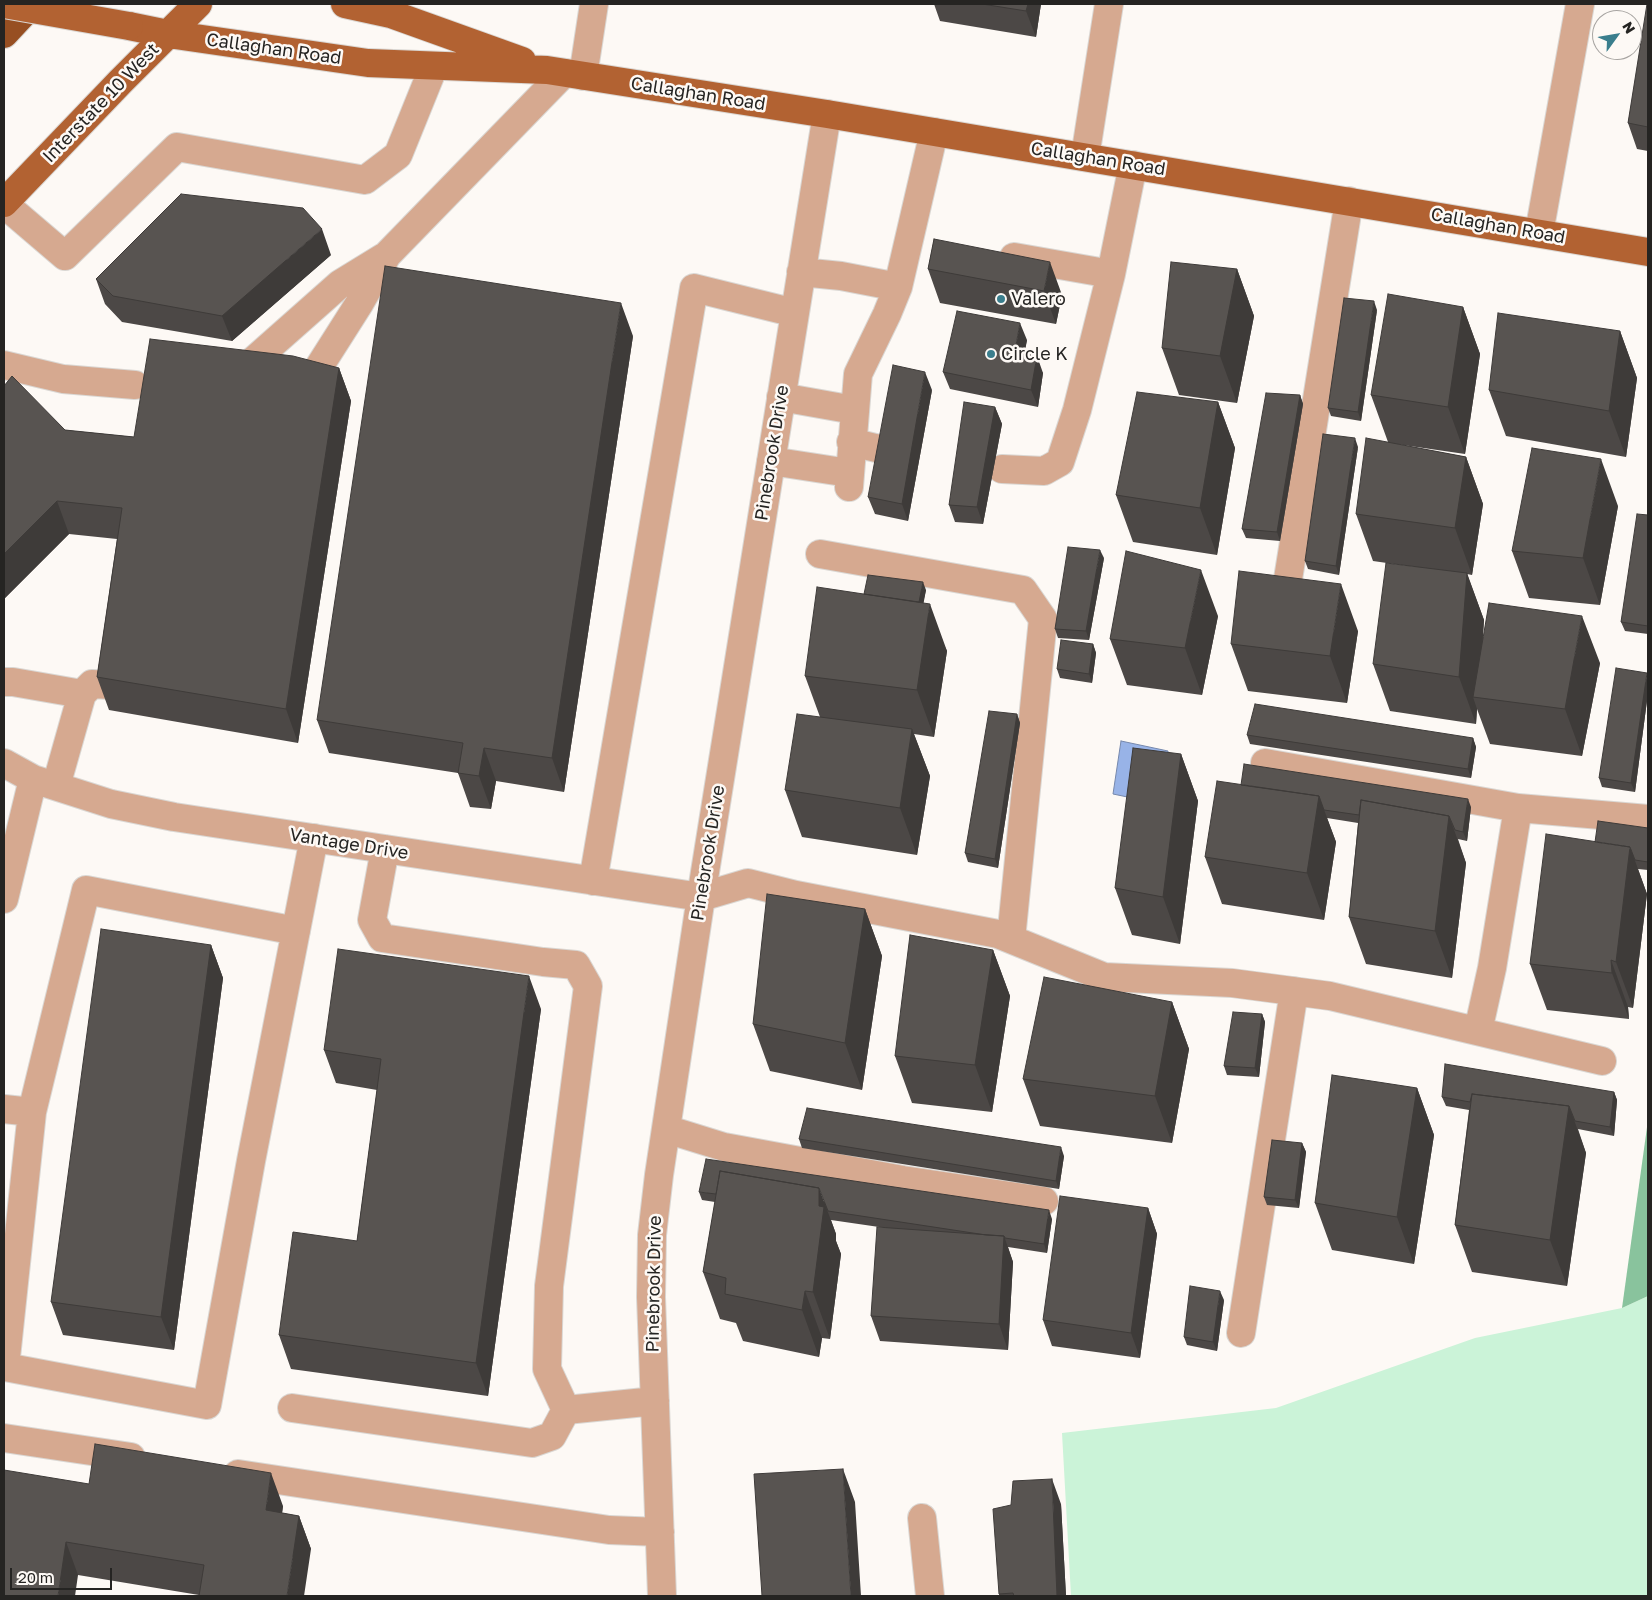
<!DOCTYPE html>
<html>
<head>
<meta charset="utf-8">
<style>
  body { margin:0 }
  #map { position:relative; width:1652px; height:1600px; overflow:hidden; background:#fdf9f5; font-family:"Golos Text",sans-serif }
  canvas { display:block }
  .frame { position:absolute; inset:0; border:5px solid #252422; pointer-events:none }
  .north { position:absolute; left:1592px; top:10px; width:50px; height:50px; box-sizing:border-box; background:#fdf9f5; border:1px solid #a7a4a1; border-radius:50%; rotate:58deg; font-size:14px; font-weight:700; line-height:20px; text-align:center; color:#252422 }
  .north::after { content:''; display:block; margin:auto; width:18px; height:22px; background:#3a7e8d; clip-path:polygon(50% 0,100% 100%,50% 72%,0 100%) }
  .scale { position:absolute; left:10px; top:1568px; width:102px; height:22px; box-sizing:border-box; border:2px solid #252422; border-top:0; padding-left:6px; font-size:15px; line-height:18px; white-space:nowrap; color:#252422; -webkit-text-stroke:4px #fdf9f5; paint-order:stroke }
</style>
</head>
<body>
<div id="map">
<canvas width="1652" height="1600"></canvas>
<div class="frame"></div>
<div class="north">N</div>
<div class="scale">20 m</div>
</div>
<script>
const context = document.querySelector('canvas').getContext('2d');
context.lineJoin = 'round';
function paint(path, color) { context.fillStyle = color; context.fill(path, 'evenodd'); }
const shape = rows => new Path2D(rows.map(r => 'M' + r).join(''));
function trace(path, color, width, dash) { context.strokeStyle = color; context.lineWidth = width; context.lineCap = dash ? 'butt' : 'round'; context.setLineDash(dash || []); context.stroke(path); }
function label(font, color, halo, rows, align = 'center') {
  context.font = font + ' "Golos Text",sans-serif'; context.lineWidth = 5; context.setLineDash([]); context.textBaseline = 'middle'; context.strokeStyle = halo; context.fillStyle = color; for (const [text, x, y, turn = 0] of rows) {
    context.save(); context.translate(x, y); context.rotate((+turn || 0) * Math.PI / 180); context.textAlign = isNaN(turn) ? turn : align; if (halo) context.strokeText(text, 0, 0); context.fillText(text, 0, 0); context.restore();
  }
}
paint(shape([
  [1648,1296,1648,1596,1071,1596,1062,1433,1276,1408,1475,1338,1622,1308]
]), '#cbf3d8');
paint(shape([
  [1648,1120,1648,1296,1622,1308]
]), '#89c39d');
const water = shape([
  [1121,741,1168,751,1167,777,1137,799,1113,794,1121,741]
]);
paint(water, '#98b3e7');
trace(water, '#7688ac', 1);
const minor = shape([
  [583,76,594,4],
  [1085,157,1109,4],
  [4,204,65,256,177,147,365,180,398,155,434,66],
  [1539,233,1580,4],
  [1014,257,1111,274],
  [801,272,841,276,898,287],
  [4,365,63,379,135,385],
  [235,377,340,284,384,257],
  [305,389,359,304,387,255,564,73],
  [781,397,854,410],
  [851,442,884,450],
  [771,461,849,473],
  [1002,469,1044,471,1060,462,1077,410,1111,274,1133,165],
  [849,487,858,374,887,314,898,287,934,132],
  [820,554,1023,590,1043,619,1011,939],
  [1288,579,1349,201],
  [4,682,13,682,82,694],
  [4,763,33,779,111,804,174,817,701,897,748,883,796,895,998,934,1104,977,1232,983,1330,996,1602,1061],
  [1265,763,1518,808,1492,968,1478,1031],
  [56,786,82,694,92,684,110,685],
  [1518,808,1648,819],
  [385,849,372,920,382,938,543,962,576,965,588,986,549,1286,547,1369,566,1410],
  [593,881,694,288,795,313],
  [4,899,33,779],
  [4,1109,32,1112,5,1367,207,1405,251,1161,314,838],
  [32,1112,86,890,296,931],
  [666,1129,724,1147,903,1180,1044,1201],
  [1241,1333,1294,991],
  [292,1408,532,1443,552,1436,566,1410,655,1401],
  [4,1438,131,1457],
  [238,1474,609,1530,660,1532],
  [922,1518,930,1596],
  [662,1596,651,1297,652,1235,659,1175,701,897,827,114]
]);
const major = shape([
  [345,4,391,14,522,61],
  [129,26,168,34,368,63,547,70,827,114,1648,252],
  [4,203,121,81,198,4]
]);
const highway = shape([
  [4,34,32,4]
]);
trace(minor, '#dad7d3', 30);
trace(major, '#dad7d3', 30);
trace(highway, '#dad7d3', 30);
trace(minor, '#d6a990', 28);
trace(major, '#b26232', 28);
trace(highway, '#974f22', 28);
const majorBridge = shape([
  [4,4,129,26]
]);
trace(majorBridge, '#dad7d3', 30, []);
trace(majorBridge, '#b26232', 28);
paint(shape([
  [934,4,1041,4,1036,37,940,21],
  [1648,4,1648,151,1637,149,1628,123],
  [934,239,1062,295,1056,324,940,303,928,269],
  [331,255,232,341,122,322,105,304,96,279],
  [1237,269,1254,316,1237,403,1179,395,1162,348],
  [1463,307,1480,354,1465,454,1396,444,1466,457,1483,504,1472,575,1467,574,1484,620,1483,637,1600,663,1582,756,1490,744,1477,709,1476,724,1390,711,1373,664,1415,567,1373,561,1356,514,1388,442,1371,395],
  [1377,310,1361,421,1331,416,1328,408],
  [1620,331,1637,378,1626,457,1506,436,1489,390],
  [633,336,564,792,496,781,491,809,470,807,458,773,329,753,317,720],
  [1027,340,1024,353,1043,373,1038,407,950,389,943,372],
  [339,368,351,401,298,743,109,710,97,677,117,539,69,534,4,599,65,430,134,437],
  [932,390,908,521,875,514,868,497],
  [1300,395,1303,404,1280,541,1246,538,1242,529],
  [1218,402,1235,448,1217,555,1133,542,1116,495],
  [995,407,1002,424,983,524,955,522,949,505],
  [1358,447,1339,575,1308,569,1305,561],
  [1618,506,1600,605,1529,598,1512,551],
  [1648,515,1648,634,1625,631,1621,622],
  [1104,558,1089,640,1058,638,1055,629],
  [926,590,923,603,947,651,934,737,914,734,930,776,917,855,802,837,785,790,820,717,805,676,864,594],
  [1218,616,1202,695,1127,685,1110,639],
  [1358,631,1347,703,1248,691,1231,644],
  [1093,644,1096,653,1092,683,1060,678,1057,669],
  [1648,677,1648,693,1635,792,1602,787,1599,778],
  [1017,714,1020,723,998,868,968,862,965,853],
  [1247,735,1473,738,1476,747,1471,778,1250,744],
  [1181,754,1198,801,1180,944,1132,935,1115,888],
  [1241,785,1471,807,1467,841,1458,839,1466,863,1452,978,1366,964,1349,917,1358,823,1327,818,1336,842,1324,920,1222,904,1205,857],
  [1648,828,1648,870,1638,869,1647,894,1633,1008,1628,1007,1629,1019,1547,1010,1530,964],
  [865,909,882,956,862,1090,770,1071,753,1024],
  [211,945,223,978,174,1350,63,1335,51,1302],
  [993,950,1010,996,992,1112,912,1103,895,1056],
  [1172,1002,1189,1049,1172,1143,1040,1126,1023,1079],
  [541,1009,488,1396,291,1369,279,1335,357,1241,377,1090,336,1083,324,1050],
  [1262,1014,1265,1022,1259,1077,1227,1075,1224,1066],
  [1417,1088,1434,1135,1414,1264,1332,1250,1315,1203],
  [1614,1092,1617,1100,1614,1136,1578,1129,1586,1153,1567,1286,1472,1272,1455,1225,1469,1110,1446,1106,1442,1097],
  [799,1139,1064,1156,1059,1189,802,1148],
  [1302,1143,1306,1152,1299,1208,1267,1205,1264,1197],
  [699,1192,1052,1219,1047,1253,1008,1247,1013,1262,1008,1350,880,1341,871,1316,886,1228,831,1220,836,1234,836,1241,841,1254,830,1339,822,1338,819,1357,743,1341,736,1323,720,1319,703,1272,715,1202,702,1200],
  [1148,1208,1157,1234,1140,1358,1052,1346,1043,1320],
  [1224,1300,1217,1351,1187,1345,1184,1337],
  [89,1484,283,1506,282,1513,299,1516,311,1549,199,1595,78,1575,4,1596],
  [1061,1504,1066,1596,999,1596,999,1594]
]), '#4c4846');
paint(shape([
  [1028,4,1041,4,1036,37,1026,11],
  [322,229,331,255,232,341,222,316],
  [1050,262,1062,295,1056,324,1044,291],
  [1237,269,1254,316,1237,403,1220,356],
  [1374,301,1377,310,1361,421,1358,412],
  [621,303,633,336,564,792,552,758],
  [1463,307,1480,354,1465,454,1448,407],
  [1020,323,1027,340,1022,368,1015,351],
  [1620,331,1637,378,1626,457,1609,411],
  [1037,356,1043,373,1038,407,1031,390],
  [339,368,351,401,298,743,286,709],
  [925,372,932,390,908,521,902,504],
  [1300,395,1303,404,1280,541,1277,532],
  [1218,402,1235,448,1217,555,1200,508],
  [995,407,1002,424,983,524,977,507],
  [1355,438,1358,447,1339,575,1336,566],
  [1466,457,1483,504,1472,575,1455,528],
  [1601,459,1618,506,1600,605,1583,558],
  [57,501,69,534,4,599,4,554],
  [1100,550,1104,558,1089,640,1086,631],
  [1201,570,1218,616,1202,695,1185,648],
  [1467,573,1484,620,1478,698,1473,697,1477,709,1476,724,1459,677],
  [923,582,926,590,920,622,916,613],
  [1341,584,1358,631,1347,703,1330,656],
  [930,604,947,651,934,737,917,690],
  [1582,616,1600,663,1582,756,1565,709],
  [1093,644,1096,653,1092,683,1089,674],
  [1647,673,1648,677,1648,693,1635,792,1631,783],
  [1017,714,1020,723,998,868,995,859],
  [912,729,930,776,917,855,900,808],
  [1473,738,1476,747,1471,778,1468,769],
  [484,748,496,781,491,809,479,776],
  [1181,754,1198,801,1180,944,1163,897],
  [1319,796,1336,842,1324,920,1307,873],
  [1468,799,1471,807,1467,841,1463,832],
  [1449,816,1466,863,1452,978,1435,931],
  [1630,847,1647,894,1633,1008,1616,962],
  [865,909,882,956,862,1090,845,1043],
  [211,945,223,978,174,1350,161,1317],
  [993,950,1010,996,992,1112,975,1065],
  [1611,960,1628,1007,1629,1019,1612,973],
  [529,976,541,1009,488,1396,476,1363],
  [1172,1002,1189,1049,1172,1143,1155,1096],
  [1262,1014,1265,1022,1259,1077,1255,1068],
  [1417,1088,1434,1135,1414,1264,1397,1217],
  [1614,1092,1617,1100,1614,1136,1610,1127],
  [1569,1106,1586,1153,1567,1286,1550,1240],
  [1302,1143,1306,1152,1299,1208,1295,1200],
  [1061,1147,1064,1156,1059,1189,1056,1181],
  [819,1188,836,1234,836,1241,841,1254,830,1339,813,1292,819,1206],
  [1148,1208,1157,1234,1140,1358,1131,1333],
  [1049,1210,1052,1219,1047,1253,1044,1244],
  [1004,1236,1013,1262,1008,1350,999,1324],
  [805,1291,822,1338,819,1357,802,1310],
  [1220,1291,1224,1300,1217,1351,1213,1342],
  [843,1469,855,1502,861,1596,851,1596],
  [271,1473,283,1506,278,1543,266,1510],
  [1052,1479,1061,1504,1066,1596,1057,1596],
  [299,1516,311,1549,304,1596,287,1596],
  [66,1542,78,1575,75,1596,58,1596]
]), '#3e3b39');
const building = shape([
  [982,4,1028,4,1026,11,982,4],
  [1647,4,1648,4,1648,127,1628,123,1647,4],
  [181,194,303,208,322,229,222,316,113,296,96,279,181,194],
  [934,239,1050,262,1044,291,928,269,934,239],
  [1171,262,1237,269,1220,356,1162,348,1171,262],
  [385,266,621,303,552,758,484,748,479,776,458,773,463,743,317,720,385,266],
  [1388,294,1463,307,1448,407,1371,395,1388,294],
  [1344,298,1374,301,1358,412,1328,408,1344,298],
  [957,311,1020,323,1015,351,1037,356,1031,390,943,372,957,311],
  [1498,313,1620,331,1609,411,1489,390,1498,313],
  [150,339,293,356,339,368,286,709,97,677,122,508,57,501,4,554,4,386,12,376,65,430,134,437,150,339],
  [893,365,925,372,902,504,868,497,893,365],
  [1137,392,1218,402,1200,508,1116,495,1137,392],
  [1266,393,1300,395,1277,532,1242,529,1266,393],
  [964,402,995,407,977,507,949,505,964,402],
  [1323,434,1355,438,1336,566,1305,561,1323,434],
  [1366,438,1466,457,1455,528,1356,514,1366,438],
  [1532,448,1601,459,1583,558,1512,551,1532,448],
  [1637,514,1648,515,1648,626,1621,622,1637,514],
  [1068,547,1100,550,1086,631,1055,629,1068,547],
  [1126,551,1201,570,1185,648,1110,639,1126,551],
  [1386,563,1467,573,1459,677,1373,664,1386,563],
  [1239,571,1341,584,1330,656,1231,644,1239,571],
  [868,575,923,582,919,602,864,594,868,575],
  [817,587,930,604,917,690,805,676,817,587],
  [1489,603,1582,616,1565,709,1473,697,1489,603],
  [1061,640,1093,644,1089,674,1057,669,1061,640],
  [1616,668,1647,673,1631,783,1599,778,1616,668],
  [1255,704,1473,738,1468,769,1247,735,1255,704],
  [989,711,1017,714,995,859,965,853,989,711],
  [797,714,912,729,900,808,785,790,797,714],
  [1133,748,1181,754,1163,897,1115,888,1133,748],
  [1244,764,1468,799,1463,832,1455,830,1449,816,1361,800,1359,815,1324,810,1319,796,1241,785,1244,764],
  [1217,781,1319,796,1307,873,1205,857,1217,781],
  [1361,800,1449,816,1435,931,1349,917,1361,800],
  [1598,821,1648,828,1648,862,1635,860,1630,847,1595,842,1598,821],
  [1546,834,1630,847,1616,962,1611,960,1612,973,1530,964,1546,834],
  [767,894,865,909,845,1043,753,1024,767,894],
  [101,929,211,945,161,1317,51,1302,101,929],
  [910,935,993,950,975,1065,895,1056,910,935],
  [338,949,529,976,476,1363,279,1335,293,1232,357,1241,381,1059,324,1050,338,949],
  [1044,977,1172,1002,1155,1096,1023,1079,1044,977],
  [1233,1012,1262,1014,1255,1068,1224,1066,1233,1012],
  [1445,1064,1614,1092,1610,1127,1575,1121,1569,1106,1472,1094,1470,1102,1442,1097,1445,1064],
  [1332,1075,1417,1088,1397,1217,1315,1203,1332,1075],
  [1472,1094,1569,1106,1550,1240,1455,1225,1472,1094],
  [807,1108,1061,1147,1056,1181,799,1139,807,1108],
  [1272,1140,1302,1143,1295,1200,1264,1197,1272,1140],
  [706,1159,1049,1210,1044,1244,1005,1238,1004,1236,986,1235,828,1211,819,1188,720,1171,716,1194,699,1192,706,1159],
  [720,1171,819,1188,819,1206,824,1207,813,1292,805,1291,802,1310,725,1294,726,1278,703,1272,720,1171],
  [1060,1196,1148,1208,1131,1333,1043,1320,1060,1196],
  [877,1227,1004,1236,999,1324,871,1316,877,1227],
  [1190,1286,1220,1291,1213,1342,1184,1337,1190,1286],
  [95,1444,271,1473,266,1510,299,1516,287,1596,199,1596,204,1565,66,1542,58,1596,4,1596,4,1470,89,1484,95,1444],
  [843,1469,851,1596,762,1596,754,1474,843,1469],
  [1052,1479,1057,1596,1014,1596,1013,1593,999,1594,993,1509,1011,1505,1013,1481,1052,1479]
]);
paint(building, '#585451');
trace(building, '#3e3b39', 1);
for (const [x, y, r, color] of [
  [1001,299,5,"#3a7e8d"],
  [991,354,5,"#3a7e8d"]
]) { const dot = new Path2D(); dot.arc(x, y, r, 0, 2 * Math.PI); context.fillStyle = color; context.fill(dot); trace(dot, '#fdf9f5', 2); }
label('18px', '#252422', '#fdf9f5', [
  ["Callaghan Road",274,49,8],
  ["Callaghan Road",698,94,9],
  ["Interstate 10 West",101,103,-46],
  ["Callaghan Road",1098,159,9],
  ["Callaghan Road",1498,226,10],
  ["Pinebrook Drive",772,453,-81],
  ["Vantage Drive",349,844,9],
  ["Pinebrook Drive",708,853,-81],
  ["Pinebrook Drive",654,1284,-89]
]);
label('18px', '#252422', '#fdf9f5', [
  ["Valero",1011,299],
  ["Circle K",1001,354]
], 'left');
</script>
</body>
</html>
